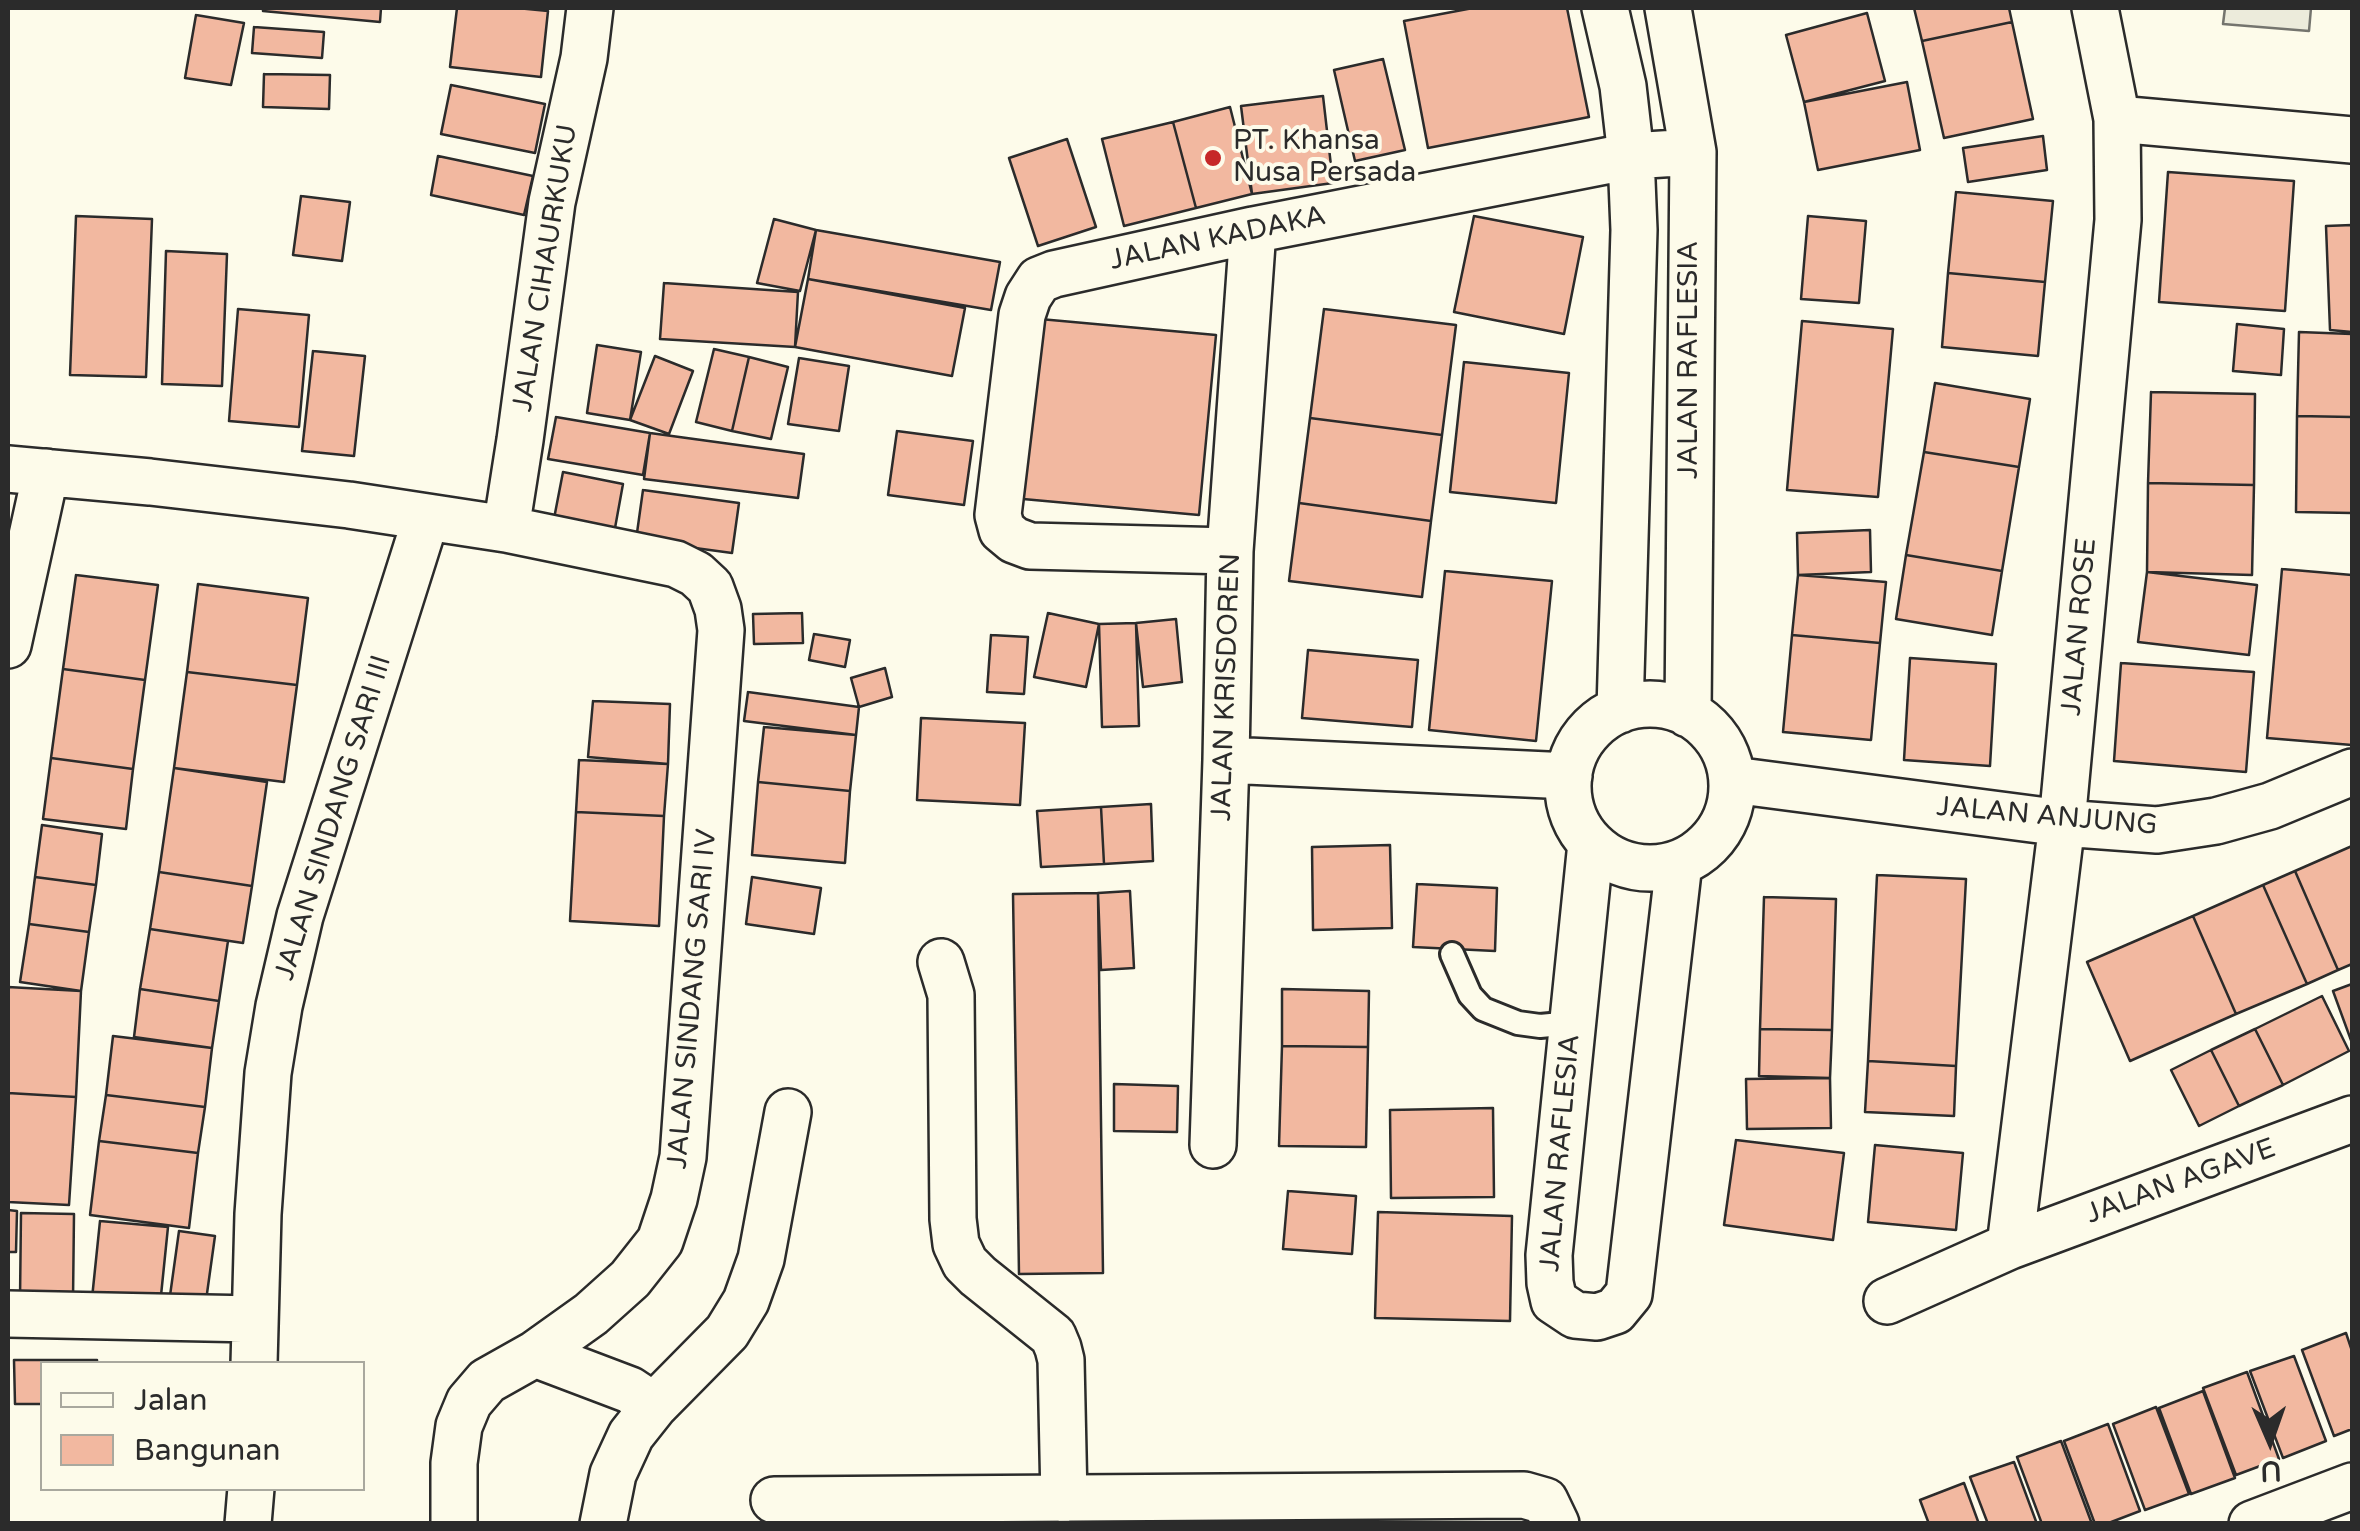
<!DOCTYPE html>
<html>
<head>
<meta charset="utf-8">
<style>
  body { margin:0 }
  #map { position:relative; width:2360px; height:1531px; overflow:hidden; background:#fdfbea; font-family:"Varela Round",sans-serif }
  canvas { display:block }
  .frame { position:absolute; inset:0; border:10px solid #2b2b2b; pointer-events:none }
  .legend { position:absolute; left:40px; top:1361px; width:325px; height:130px; box-sizing:border-box; background:#fdfbea; border:2px solid #a9a89e; margin:0; padding:12px 18px; list-style:none; font-size:30px; color:#2b2b2b }
  .legend li { display:flex; align-items:center; gap:20px; height:50px }
  .legend b { width:50px; border:2px solid #a9a89e }
  .north { position:absolute; left:2220px; top:1391px; width:100px; height:100px; -webkit-text-stroke:8px #fdfbea; paint-order:stroke; rotate:178deg; font-size:28px; font-weight:700; line-height:40px; text-align:center; color:#2b2b2b }
  .north::after { content:''; display:block; margin:auto; width:35px; height:45px; background:#2b2b2b; clip-path:polygon(50% 0,100% 100%,50% 72%,0 100%) }
</style>
</head>
<body>
<div id="map">
<canvas width="2360" height="1531"></canvas>
<div class="frame"></div>
<ul class="legend">
<li><b style="height:12px;background:#fdfbea"></b>Jalan</li>
<li><b style="height:28px;background:#f2b8a0"></b>Bangunan</li>
</ul>
<div class="north">U</div>
</div>
<script>
const context = document.querySelector('canvas').getContext('2d');
context.lineJoin = 'round';
function paint(path, color) { context.fillStyle = color; context.fill(path, 'evenodd'); }
const shape = rows => new Path2D(rows.map(r => 'M' + r).join(''));
function trace(path, color, width, dash) { context.strokeStyle = color; context.lineWidth = width; context.lineCap = dash ? 'butt' : 'round'; context.setLineDash(dash || []); context.stroke(path); }
function label(font, color, halo, rows, align = 'center') {
  context.font = font + ' "Varela Round",sans-serif'; context.lineWidth = 8; context.setLineDash([]); context.textBaseline = 'middle'; context.strokeStyle = halo; context.fillStyle = color; for (const [text, x, y, turn = 0] of rows) {
    context.save(); context.translate(x, y); context.rotate((+turn || 0) * Math.PI / 180); context.textAlign = isNaN(turn) ? turn : align; if (halo) context.strokeText(text, 0, 0); context.fillText(text, 0, 0); context.restore();
  }
}
const green = shape([
  [2225,8,2311,8,2309,31,2223,24,2225,8]
]);
paint(green, '#ecebdb');
trace(green, '#74746e', 2.5);
const building = shape([
  [263,8,381,8,380,22,263,11,263,8],
  [457,8,517,8,548,11,541,77,450,67,457,8],
  [1473,8,1567,8,1589,117,1428,148,1404,21,1473,8],
  [1914,8,2009,8,2012,22,1922,41,1914,8],
  [1867,13,1885,81,1804,102,1786,35,1867,13],
  [196,15,244,23,231,85,185,78,196,15],
  [2012,22,2033,119,1944,138,1922,41,2012,22],
  [254,27,324,32,322,58,252,53,254,27],
  [1383,59,1405,150,1355,161,1334,70,1383,59],
  [264,74,330,75,329,109,263,107,264,74],
  [1907,82,1920,150,1818,170,1804,102,1907,82],
  [451,85,545,104,535,153,441,134,451,85],
  [1323,96,1333,183,1252,194,1241,106,1323,96],
  [1230,107,1252,194,1196,208,1173,122,1230,107],
  [1173,122,1196,208,1124,226,1102,139,1173,122],
  [2043,136,2047,170,1968,182,1963,148,2043,136],
  [1067,139,1096,227,1038,246,1009,158,1067,139],
  [438,156,533,176,524,215,431,195,438,156],
  [2168,172,2294,181,2285,311,2159,302,2168,172],
  [1956,192,2053,201,2045,282,1948,273,1956,192],
  [301,196,350,202,342,261,293,255,301,196],
  [76,216,152,219,146,377,70,375,76,216],
  [1474,216,1583,237,1564,334,1454,312,1474,216],
  [1808,216,1866,221,1859,303,1801,299,1808,216],
  [774,219,816,230,800,291,757,283,774,219],
  [2352,225,2352,332,2330,330,2326,226,2352,225],
  [816,230,1000,262,991,310,808,279,816,230],
  [166,251,227,254,222,386,162,384,166,251],
  [1948,273,2045,282,2038,356,1942,347,1948,273],
  [808,279,965,308,952,376,795,347,808,279],
  [664,283,798,292,795,347,660,339,664,283],
  [238,309,309,315,299,427,229,421,238,309],
  [1324,309,1456,325,1442,435,1310,418,1324,309],
  [1029,318,1216,335,1199,515,1012,498,1029,318],
  [1802,321,1893,329,1878,497,1787,490,1802,321],
  [2237,324,2284,329,2281,375,2233,371,2237,324],
  [2299,332,2352,334,2352,417,2297,416,2299,332],
  [597,345,641,352,630,420,587,413,597,345],
  [714,349,749,357,732,431,696,422,714,349],
  [313,351,365,356,354,456,302,451,313,351],
  [655,356,693,371,669,434,630,420,655,356],
  [749,357,788,367,771,439,732,431,749,357],
  [799,358,849,366,839,431,788,424,799,358],
  [1464,362,1569,373,1556,503,1450,492,1464,362],
  [1935,383,2030,399,2019,467,1924,452,1935,383],
  [2151,392,2255,394,2254,485,2148,483,2151,392],
  [2297,416,2352,417,2352,513,2296,512,2297,416],
  [556,417,650,433,643,475,548,459,556,417],
  [1310,418,1442,435,1431,521,1299,503,1310,418],
  [897,431,973,441,964,505,888,495,897,431],
  [650,433,804,454,798,498,644,479,650,433],
  [1924,452,2019,467,2002,571,1906,555,1924,452],
  [563,472,623,484,613,539,552,529,563,472],
  [2148,483,2254,485,2252,575,2147,572,2148,483],
  [643,490,739,503,732,553,636,540,643,490],
  [1299,503,1431,521,1422,597,1289,581,1299,503],
  [1870,530,1871,572,1798,575,1797,533,1870,530],
  [1906,555,2002,571,1992,635,1896,619,1906,555],
  [2282,569,2352,575,2352,745,2267,738,2282,569],
  [1445,571,1552,581,1536,741,1429,730,1445,571],
  [2147,572,2257,585,2249,655,2138,642,2147,572],
  [76,575,158,585,145,680,63,669,76,575],
  [1798,575,1886,582,1880,643,1792,635,1798,575],
  [198,584,308,598,297,685,187,672,198,584],
  [802,613,803,643,754,644,753,614,802,613],
  [1048,613,1099,624,1086,687,1034,677,1048,613],
  [1176,619,1182,682,1143,687,1136,623,1176,619],
  [1136,623,1139,726,1102,727,1099,624,1136,623],
  [814,634,850,640,845,667,809,660,814,634],
  [991,635,1028,637,1024,694,987,692,991,635],
  [1792,635,1880,643,1871,740,1783,732,1792,635],
  [1308,650,1418,660,1412,727,1302,718,1308,650],
  [1910,658,1996,664,1990,766,1904,760,1910,658],
  [2121,663,2254,672,2246,772,2114,761,2121,663],
  [885,668,892,697,859,707,851,678,885,668],
  [63,669,145,680,133,769,51,758,63,669],
  [187,672,297,685,284,782,174,768,187,672],
  [748,692,859,707,856,735,744,721,748,692],
  [593,701,670,704,668,764,588,757,593,701],
  [921,718,1025,723,1020,805,917,800,921,718],
  [764,727,856,735,850,791,758,782,764,727],
  [51,758,133,769,126,829,43,819,51,758],
  [579,760,668,764,664,816,576,812,579,760],
  [174,768,267,782,252,886,159,872,174,768],
  [758,782,850,791,845,863,752,855,758,782],
  [1151,804,1153,861,1104,864,1101,807,1151,804],
  [1101,807,1104,864,1041,867,1037,811,1101,807],
  [576,812,664,816,659,926,570,921,576,812],
  [42,825,102,834,96,885,35,877,42,825],
  [1390,845,1392,928,1313,930,1312,847,1390,845],
  [2352,846,2352,964,2338,970,2295,871,2352,846],
  [2295,871,2338,970,2307,984,2263,885,2295,871],
  [159,872,252,886,243,943,150,929,159,872],
  [1877,875,1966,879,1956,1066,1868,1061,1877,875],
  [35,877,96,885,89,932,29,924,35,877],
  [752,877,821,888,814,934,746,924,752,877],
  [1417,884,1497,888,1495,951,1413,947,1417,884],
  [2263,885,2307,984,2236,1014,2193,916,2263,885],
  [1130,891,1134,968,1101,970,1098,893,1130,891],
  [1098,893,1103,1273,1019,1274,1013,894,1098,893],
  [1764,897,1836,899,1832,1030,1760,1029,1764,897],
  [2193,916,2236,1014,2130,1061,2087,962,2193,916],
  [29,924,89,932,81,991,20,982,29,924],
  [150,929,228,941,219,1001,140,989,150,929],
  [2352,984,2352,1043,2333,991,2352,984],
  [8,987,81,991,76,1097,8,1093,8,987],
  [140,989,219,1001,212,1048,134,1037,140,989],
  [1282,989,1369,991,1368,1047,1282,1046,1282,989],
  [2322,996,2349,1051,2283,1085,2255,1029,2322,996],
  [1760,1029,1832,1030,1830,1078,1759,1076,1760,1029],
  [2255,1029,2283,1085,2239,1106,2211,1050,2255,1029],
  [113,1036,212,1048,205,1107,106,1095,113,1036],
  [1282,1046,1368,1047,1366,1147,1279,1146,1282,1046],
  [2211,1050,2239,1106,2199,1126,2171,1070,2211,1050],
  [1868,1061,1956,1066,1954,1116,1865,1112,1868,1061],
  [1830,1078,1831,1128,1747,1129,1746,1079,1830,1078],
  [1114,1084,1178,1086,1177,1132,1114,1131,1114,1084],
  [8,1093,76,1097,69,1205,8,1202,8,1093],
  [106,1095,205,1107,198,1153,99,1141,106,1095],
  [1493,1108,1494,1197,1391,1198,1390,1110,1493,1108],
  [1736,1140,1844,1153,1833,1240,1724,1225,1736,1140],
  [99,1141,198,1153,189,1228,90,1215,99,1141],
  [1875,1145,1963,1153,1956,1230,1868,1222,1875,1145],
  [1288,1191,1356,1196,1352,1254,1283,1249,1288,1191],
  [8,1210,17,1211,16,1252,8,1252,8,1210],
  [1378,1212,1512,1216,1510,1321,1375,1318,1378,1212],
  [21,1213,74,1214,73,1300,20,1299,21,1213],
  [100,1221,168,1227,159,1315,91,1308,100,1221],
  [179,1231,215,1236,204,1315,168,1310,179,1231],
  [2346,1333,2352,1351,2352,1429,2334,1436,2302,1350,2346,1333],
  [2294,1356,2326,1441,2283,1458,2250,1371,2294,1356],
  [14,1360,97,1360,97,1364,42,1364,42,1404,15,1404,14,1360],
  [2247,1372,2279,1459,2236,1475,2203,1388,2247,1372],
  [2203,1391,2235,1478,2191,1494,2159,1408,2203,1391],
  [2156,1407,2189,1494,2145,1510,2113,1424,2156,1407],
  [2108,1424,2140,1511,2106,1524,2095,1524,2064,1441,2108,1424],
  [2061,1441,2092,1524,2042,1524,2017,1457,2061,1441],
  [2014,1462,2037,1524,1988,1524,1970,1477,2014,1462],
  [1964,1483,1979,1524,1929,1524,1920,1500,1964,1483]
]);
paint(building, '#f2b8a0');
trace(building, '#2b2b2b', 2.5);
const lane = shape([
  [1452,954,1470,995,1483,1009,1518,1023,1540,1026,1572,1023]
]);
const street = shape([
  [1605,8,1623,86,1631,156,1634,230,1620,710],
  [1668,8,1693,152,1688,714],
  [2117,119,2352,140],
  [8,469,150,482,349,505,506,529,676,564,696,574,710,587,718,609,721,630,683,1157,674,1199,660,1241,630,1279,591,1314,535,1354,487,1381,469,1402,459,1426,454,1463,454,1524],
  [506,529,520,440,552,202,584,58,590,8],
  [1230,551,1030,546,1014,540,1002,530,998,515,1022,315,1028,297,1039,280,1054,274,1253,230,1631,156,1693,152],
  [8,645,46,472],
  '1568 786a82 82 0 1 1 164 0a82 82 0 1 1-164 0Z',
  [1226,760,1569,776],
  [1733,780,2062,823,2157,830,2216,821,2270,806,2352,772],
  [1591,843,1549,1255,1550,1283,1554,1301,1575,1315,1597,1317,1615,1311,1629,1294,1679,863],
  [941,962,951,995,953,1219,956,1244,965,1263,978,1276,1053,1336,1058,1348,1061,1360,1064,1499],
  [1213,1145,1226,760,1230,551,1253,230],
  [2010,1246,2062,823,2118,220,2117,119,2095,8],
  [1887,1301,2010,1246,2352,1119],
  [8,1314,255,1319],
  [535,1354,630,1390,654,1406],
  [254,1364,258,1214,268,1073,279,1006,300,916,426,518],
  [774,1500,1524,1495,1545,1501,1556,1524],
  [248,1524,251,1488],
  [603,1524,613,1474,631,1435,654,1406,727,1332,746,1301,761,1259,788,1112],
  [2252,1524,2352,1486]
]);
trace(lane, '#2b2b2b', 28);
trace(street, '#2b2b2b', 50);
trace(lane, '#fdfbea', 22);
trace(street, '#fdfbea', 45);
for (const [x, y, r, color] of [
  [1213,158,10,"#c62828"]
]) { const dot = new Path2D(); dot.arc(x, y, r, 0, 2 * Math.PI); context.fillStyle = color; context.fill(dot); trace(dot, '#fdfbea', 4); }
label('28px', '#2b2b2b', '#fdfbea', [
  ["PT. Khansa",1233,142],
  ["Nusa Persada",1233,174]
], 'left');
label('28px', '#2b2b2b', '#fdfbea', [
  ["JALAN KADAKA",1218,239,-12],
  ["JALAN CIHAURKUKU",546,268,-81],
  ["JALAN RAFLESIA",1690,360,-90],
  ["JALAN ROSE",2080,627,-85],
  ["JALAN KRISDOREN",1227,687,-88],
  ["JALAN ANJUNG",2047,817,5],
  ["JALAN SINDANG SARI III",334,818,-73],
  ["JALAN SINDANG SARI IV",693,999,-85],
  ["JALAN RAFLESIA",1561,1153,-85],
  ["JALAN AGAVE",2181,1182,-20]
]);
</script>
</body>
</html>
